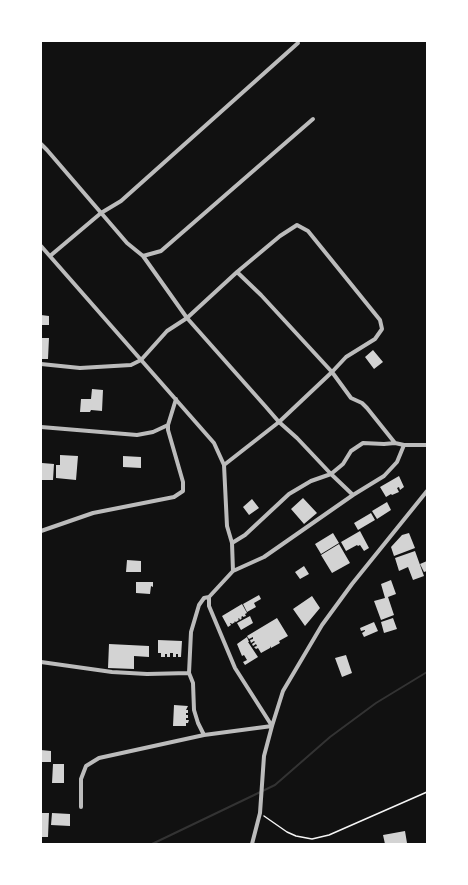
<!DOCTYPE html>
<html>
<head>
<meta charset="utf-8">
<style>
  body { margin:0 }
  #map { position:relative; width:468px; height:885px; overflow:hidden; background:#111; font-family:Commissioner,sans-serif }
  canvas { display:block }
  .frame { position:absolute; inset:0; border:42px solid #fff; pointer-events:none }
</style>
</head>
<body>
<div id="map">
<canvas width="468" height="885"></canvas>
<div class="frame"></div>
</div>
<script>
const context = document.querySelector('canvas').getContext('2d');
context.lineJoin = 'round';
const shape = rows => new Path2D(rows.map(r => 'M' + r).join(''));
function trace(path, color, width, dash) { context.strokeStyle = color; context.lineWidth = width; context.lineCap = dash ? 'butt' : 'round'; context.setLineDash(dash || []); context.stroke(path); }
function paint(path, color) { context.fillStyle = color; context.fill(path, 'evenodd'); }
trace(shape([
  [152,844,275,785,330,737,376,703,427,672]
]), '#333', 2);
paint(shape([
  [41,315,49,316,49,325,41,325],
  [41,338,49,338,48,359,41,359],
  [373,350,383,362,374,369,365,357],
  [92,389,103,390,102,411,91,410,90,412,80,412,81,399,91,399],
  [60,455,78,456,76,480,56,478,56,465,60,465],
  [123,456,141,457,141,468,123,467],
  [42,463,54,464,53,480,41,480],
  [399,476,404,487,400,490,399,487,397,488,399,492,392,495,391,494,386,497,380,487],
  [303,498,317,513,304,524,291,509],
  [252,499,259,508,249,515,243,507],
  [387,502,391,510,377,519,372,511],
  [371,513,375,520,358,530,354,523],
  [360,531,369,548,364,551,360,545,358,546,357,545,346,551,341,542],
  [333,533,339,543,321,554,315,544],
  [409,533,415,548,394,556,391,547,402,535],
  [339,544,350,563,332,573,321,555],
  [415,551,424,576,413,580,408,567,399,571,395,558],
  [127,560,141,561,141,572,126,572],
  [427,561,427,571,424,572,420,564],
  [304,566,309,574,300,579,295,572],
  [391,580,396,594,388,597,394,615,381,620,374,601,385,598,381,584],
  [136,582,153,582,153,587,151,586,150,594,136,593],
  [259,595,261,599,254,603,256,607,247,612,243,604],
  [312,596,320,608,305,626,293,609],
  [242,604,247,613,245,614,246,616,243,617,243,616,241,617,242,618,240,620,239,618,238,619,239,620,236,622,234,621,235,622,232,624,231,623,230,623,231,625,228,627,222,616],
  [250,616,253,623,241,630,237,623],
  [277,618,288,636,279,641,280,643,271,648,270,646,270,648,261,653,258,648,256,649,254,647,257,646,256,644,253,646,252,644,255,642,254,641,251,643,250,640,253,639,253,637,249,639,247,636],
  [393,618,397,629,384,633,381,622],
  [374,622,378,631,364,637,362,633,365,631,365,630,361,631,360,628],
  [247,637,249,642,248,642,258,657,245,665,243,662,247,660,244,655,242,656,237,644],
  [158,640,182,641,181,657,178,657,178,654,176,654,176,657,173,657,173,653,170,653,170,657,167,657,167,654,165,654,165,657,161,657,161,653,158,653],
  [109,644,149,646,149,657,134,656,134,669,108,668],
  [346,655,352,673,342,677,335,658],
  [174,705,188,706,186,710,188,710,188,713,186,713,186,715,188,715,188,718,186,718,186,720,189,720,188,723,186,723,186,726,173,726],
  [41,750,51,751,51,762,41,762],
  [53,764,64,764,64,783,52,783],
  [41,813,49,813,48,837,41,837],
  [52,813,70,814,70,826,51,825],
  [405,831,407,843,385,844,383,835]
]), '#d3d3d3');
trace(shape([
  [264,816,287,832,296,836,312,839,329,835,427,792]
]), '#f5f5f5', 1.5);
trace(shape([
  [41,144,47,150,127,243,143,256,161,251,313,119],
  [41,246,214,443,224,465,227,526,232,543,233,571,209,597,209,606,235,668,272,726,204,735,99,758,86,766,81,779,81,807],
  [50,256,101,213,121,201,298,43],
  [143,256,187,318,266,407,279,422,297,438,331,474,353,495],
  [41,364,80,368,131,365,141,360,167,331,187,318,237,272,280,236,297,225,308,231,380,320,382,329,375,339,346,357,332,372,261,295,237,272],
  [41,427,137,435,153,432,168,425],
  [224,465,279,422,332,372,351,398,362,403,367,408,395,443,404,445,427,445],
  [41,531,93,513,174,497,183,491,183,482,168,430,168,425,176,399],
  [232,543,245,535,289,494,311,481,331,474,343,464,351,451,363,443,384,444,395,443],
  [233,571,264,557,353,495,384,476,397,462,404,445],
  [41,662,112,672,147,674,189,673],
  [204,735,198,723,194,710,193,683,189,673,191,632,199,605,204,598,209,597],
  [252,844,260,813,264,756,272,726,283,691,322,625,352,584,427,491]
]), '#bcbcbc', 4);
</script>
</body>
</html>
